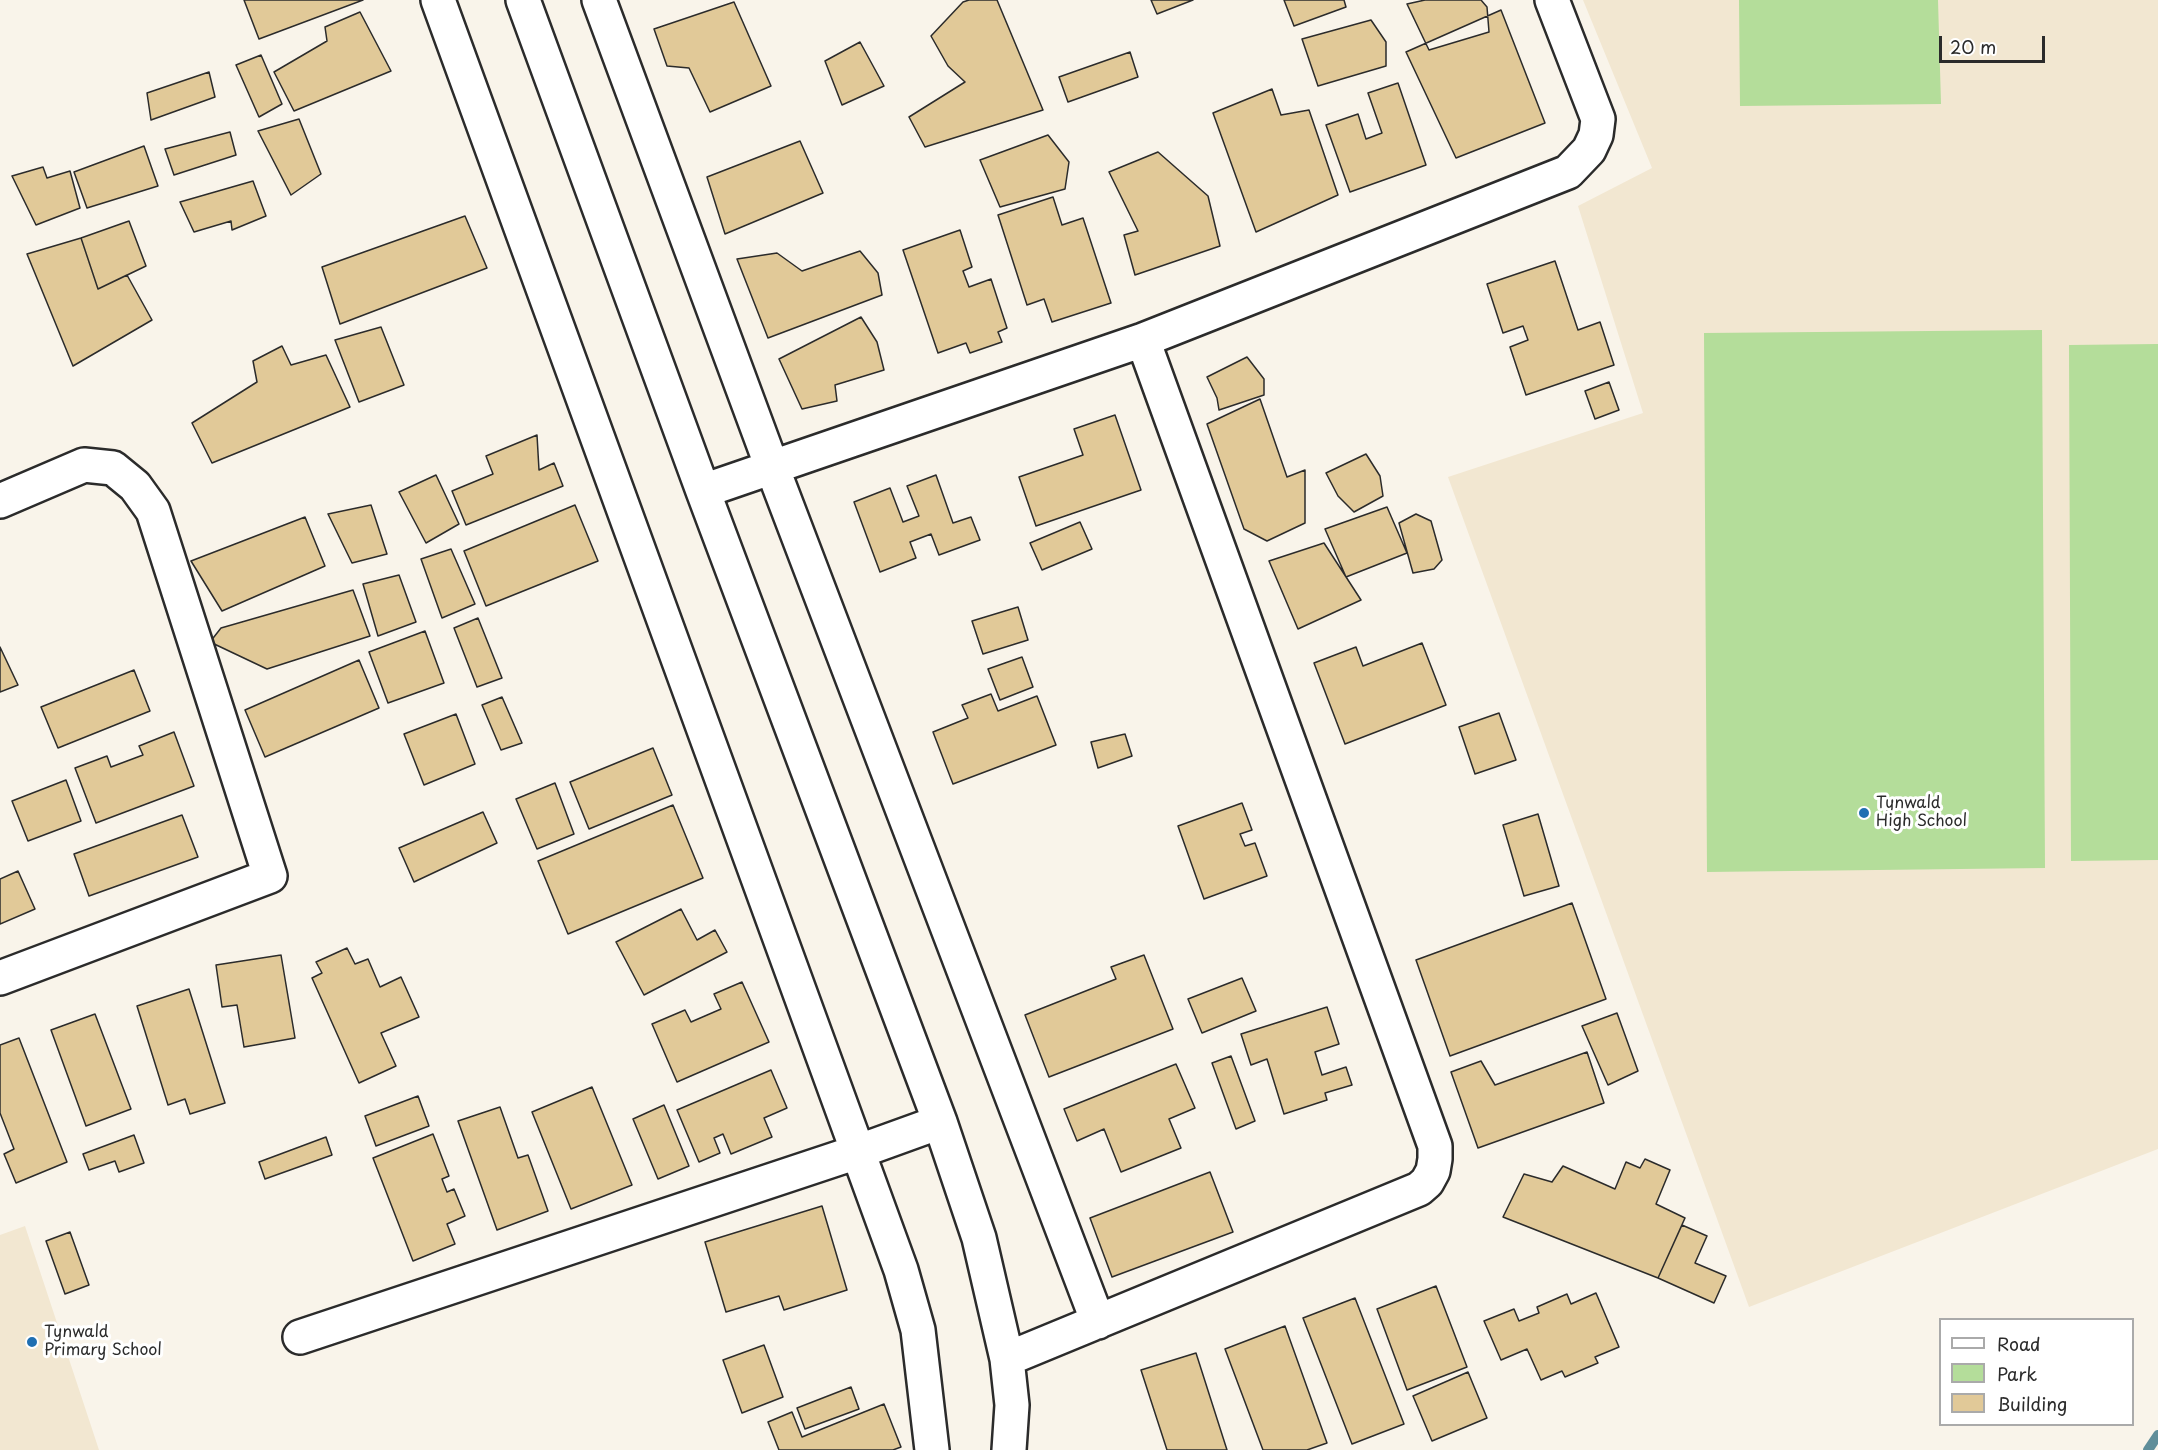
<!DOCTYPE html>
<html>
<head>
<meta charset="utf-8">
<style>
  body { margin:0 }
  #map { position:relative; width:2158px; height:1450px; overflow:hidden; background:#f9f4ea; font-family:"Playpen Sans",sans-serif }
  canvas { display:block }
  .legend { position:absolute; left:1939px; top:1318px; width:195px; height:108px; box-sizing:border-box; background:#fff; border:2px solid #aaa; margin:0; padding:8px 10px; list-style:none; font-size:18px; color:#2b2b2b }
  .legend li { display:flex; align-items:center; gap:12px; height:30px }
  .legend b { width:30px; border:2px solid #aaa }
  .scale { position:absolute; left:1939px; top:36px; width:106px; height:27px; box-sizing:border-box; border:3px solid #2b2b2b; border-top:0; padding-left:8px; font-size:18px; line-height:21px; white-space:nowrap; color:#2b2b2b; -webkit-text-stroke:4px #fff; paint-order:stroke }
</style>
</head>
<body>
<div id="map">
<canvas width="2158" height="1450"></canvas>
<ul class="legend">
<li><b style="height:8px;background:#fff"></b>Road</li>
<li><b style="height:16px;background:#b4dd9a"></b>Park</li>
<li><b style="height:16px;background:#e1c998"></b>Building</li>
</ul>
<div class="scale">20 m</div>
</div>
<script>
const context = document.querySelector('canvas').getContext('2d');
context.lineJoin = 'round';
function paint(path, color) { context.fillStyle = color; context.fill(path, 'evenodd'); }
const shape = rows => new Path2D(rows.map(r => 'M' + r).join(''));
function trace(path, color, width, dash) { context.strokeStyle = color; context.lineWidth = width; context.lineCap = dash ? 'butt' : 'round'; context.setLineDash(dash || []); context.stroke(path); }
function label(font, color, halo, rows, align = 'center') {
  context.font = font + ' "Playpen Sans",sans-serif'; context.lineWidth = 6; context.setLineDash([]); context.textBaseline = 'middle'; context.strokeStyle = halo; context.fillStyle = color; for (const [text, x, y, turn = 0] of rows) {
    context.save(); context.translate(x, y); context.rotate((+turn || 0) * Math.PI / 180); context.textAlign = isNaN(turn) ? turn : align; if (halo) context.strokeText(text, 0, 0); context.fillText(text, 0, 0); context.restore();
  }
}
paint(shape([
  [1583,0,2158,0,2158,1149,1749,1307,1448,477,1643,413,1578,206,1652,168],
  [25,1226,99,1450,0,1450,0,1235]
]), '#f2e7d1');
paint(shape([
  [1739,0,1938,0,1941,104,1740,106],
  [2042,330,2045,868,1707,872,1704,333],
  [2158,344,2158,860,2071,861,2069,345]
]), '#b4dd9a');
trace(shape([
  [2148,1450,2158,1435]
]), '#608e9a', 10);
const building = shape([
  [244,0,363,0,259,39,244,0],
  [969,0,997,0,1043,110,925,147,909,117,965,82,948,66,931,36,963,2,969,0],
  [1151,0,1193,0,1157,14,1151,0],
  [1284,0,1344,0,1346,7,1294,26,1284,0],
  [1425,0,1481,0,1487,7,1489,32,1429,50,1407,4,1425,0],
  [734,2,771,86,710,112,689,68,667,66,654,29,734,2],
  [1501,10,1545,123,1456,158,1406,52,1501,10],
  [360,12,391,71,294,111,274,72,327,41,325,27,360,12],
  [1371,20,1386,42,1386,66,1318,86,1302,39,1371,20],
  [860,42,884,86,842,105,825,61,860,42],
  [1130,52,1138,77,1068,102,1059,77,1130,52],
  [261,55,282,104,259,117,236,65,261,55],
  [209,72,215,97,151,120,147,93,209,72],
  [1398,83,1426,165,1350,192,1326,125,1358,114,1366,139,1382,133,1368,93,1398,83],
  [1272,89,1281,115,1309,110,1338,195,1256,232,1213,113,1272,89],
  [299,119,321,174,291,195,258,131,299,119],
  [230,132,236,155,174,175,165,149,230,132],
  [1048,135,1069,162,1065,189,1000,207,980,160,1048,135],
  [800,141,823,193,725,234,707,177,800,141],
  [144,146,158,186,87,208,74,172,144,146],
  [1158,152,1208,196,1220,246,1135,275,1124,235,1138,231,1109,172,1158,152],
  [43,167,47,178,70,171,80,208,36,225,12,176,43,167],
  [253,181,266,216,232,230,231,221,194,232,180,202,253,181],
  [1053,197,1062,225,1083,218,1111,303,1052,322,1044,299,1027,305,998,215,1053,197],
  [465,216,487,268,340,324,322,267,465,216],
  [129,221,146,266,98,289,81,238,129,221],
  [960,230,972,267,963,271,969,287,991,279,1007,328,998,332,1002,342,970,353,966,343,938,353,903,250,960,230],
  [81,238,98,289,127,275,152,320,73,366,27,254,81,238],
  [860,251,878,273,882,295,768,338,737,259,777,253,802,271,860,251],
  [1555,261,1578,330,1600,322,1614,365,1526,395,1510,347,1528,340,1523,326,1503,333,1487,284,1555,261],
  [861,317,877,342,884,370,835,385,837,401,802,409,779,359,861,317],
  [381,327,404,385,359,402,335,340,381,327],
  [282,346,291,365,326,355,350,407,212,463,192,423,257,382,253,361,282,346],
  [1247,357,1264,379,1264,395,1219,410,1217,398,1207,377,1247,357],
  [1609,382,1619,410,1595,419,1585,391,1609,382],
  [1260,399,1287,477,1305,470,1305,523,1267,541,1244,529,1207,424,1260,399],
  [1115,415,1141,490,1036,526,1019,477,1083,455,1074,429,1115,415],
  [537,435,539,470,554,463,563,486,466,525,452,491,493,474,486,456,537,435],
  [1366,454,1380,476,1383,496,1354,512,1338,496,1326,473,1366,454],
  [436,475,459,524,426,543,399,492,436,475],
  [936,475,953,523,971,517,980,540,939,555,931,534,910,542,916,558,880,572,854,502,890,488,903,522,919,516,907,486,936,475],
  [371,505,387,554,352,563,328,514,371,505],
  [575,505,598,561,486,606,464,551,575,505],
  [1387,507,1407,553,1346,577,1325,529,1387,507],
  [1416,514,1431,521,1442,560,1434,569,1413,573,1399,523,1416,514],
  [305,517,325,566,222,611,191,561,305,517],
  [1080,522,1092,549,1042,570,1030,543,1080,522],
  [1324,543,1361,600,1298,629,1269,561,1324,543],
  [451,549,475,604,442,618,421,559,451,549],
  [399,575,416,622,378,636,363,584,399,575],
  [353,590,370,636,267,669,210,642,221,628,353,590],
  [1018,607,1028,640,983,654,972,621,1018,607],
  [478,618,502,678,477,687,454,628,478,618],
  [425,631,444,683,388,703,369,652,425,631],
  [1422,643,1446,705,1345,744,1314,663,1356,647,1363,666,1422,643],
  [0,647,18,685,0,692,0,647],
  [1022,657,1033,687,1000,700,988,669,1022,657],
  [359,660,379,708,265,757,245,710,359,660],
  [134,670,150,711,58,748,41,707,134,670],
  [991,694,998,711,1037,696,1056,745,953,784,933,732,968,718,962,705,991,694],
  [502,697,522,743,501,750,482,705,502,697],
  [1499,713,1516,760,1475,774,1459,727,1499,713],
  [456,714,475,764,424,785,404,734,456,714],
  [174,732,194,786,96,823,75,768,107,756,111,767,143,755,139,746,174,732],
  [1125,734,1132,756,1098,768,1091,742,1125,734],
  [653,748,672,795,589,829,570,782,653,748],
  [66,780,81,821,28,841,12,801,66,780],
  [555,783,574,834,537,849,516,799,555,783],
  [1242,803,1252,830,1240,834,1245,846,1255,843,1267,876,1204,899,1178,826,1242,803],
  [673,805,703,878,568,934,538,861,673,805],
  [483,812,497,843,414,882,399,848,483,812],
  [1538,814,1559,886,1524,896,1503,825,1538,814],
  [182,815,198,857,89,896,74,854,182,815],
  [18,871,35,909,0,924,0,879,18,871],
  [1572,903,1606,999,1450,1056,1416,960,1572,903],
  [681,909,697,940,715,930,727,952,644,995,616,942,681,909],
  [347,948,355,964,368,959,380,987,401,977,419,1017,381,1033,396,1066,359,1083,312,978,322,973,316,962,347,948],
  [281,955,295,1038,244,1047,237,1005,222,1007,216,965,281,955],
  [1144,955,1173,1029,1049,1077,1025,1015,1116,979,1111,967,1144,955],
  [1242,978,1256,1011,1202,1033,1188,999,1242,978],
  [742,982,769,1042,677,1082,652,1024,685,1010,691,1022,721,1009,714,994,742,982],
  [189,989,225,1103,190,1114,185,1099,168,1105,137,1006,189,989],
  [1327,1007,1339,1044,1315,1052,1322,1075,1346,1067,1352,1085,1325,1093,1327,1100,1284,1114,1267,1059,1251,1065,1241,1034,1327,1007],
  [1617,1013,1638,1071,1608,1085,1582,1026,1617,1013],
  [95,1014,131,1109,86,1126,51,1030,95,1014],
  [19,1038,67,1162,16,1183,4,1154,14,1149,0,1113,0,1045,19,1038],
  [1587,1052,1604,1103,1478,1148,1451,1072,1481,1061,1495,1085,1587,1052],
  [1231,1056,1255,1121,1236,1129,1212,1063,1231,1056],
  [1176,1064,1195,1108,1169,1119,1181,1148,1121,1172,1104,1129,1077,1141,1064,1109,1176,1064],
  [771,1070,787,1108,764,1118,772,1137,731,1154,723,1134,714,1138,720,1153,699,1162,677,1110,771,1070],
  [592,1087,632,1185,571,1209,532,1112,592,1087],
  [418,1096,429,1126,376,1146,365,1116,418,1096],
  [664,1105,689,1166,658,1179,633,1119,664,1105],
  [500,1107,518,1158,528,1155,548,1211,497,1230,458,1121,500,1107],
  [433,1134,449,1176,442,1179,447,1192,454,1189,465,1216,447,1224,455,1244,413,1261,373,1158,433,1134],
  [134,1135,144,1163,119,1172,115,1161,89,1170,83,1154,134,1135],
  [326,1137,332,1155,265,1179,259,1162,326,1137],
  [1645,1159,1670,1170,1656,1204,1685,1218,1658,1278,1503,1217,1524,1174,1552,1182,1563,1166,1615,1189,1626,1162,1640,1168,1645,1159],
  [1210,1172,1233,1232,1112,1277,1090,1218,1210,1172],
  [822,1206,847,1290,784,1310,779,1296,726,1312,705,1242,822,1206],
  [1682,1225,1707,1236,1695,1263,1726,1276,1714,1303,1658,1278,1682,1225],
  [70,1232,89,1285,65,1294,46,1241,70,1232],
  [1436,1286,1467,1367,1407,1390,1377,1309,1436,1286],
  [1596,1293,1619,1347,1595,1357,1598,1363,1565,1377,1562,1371,1541,1380,1527,1349,1501,1360,1484,1321,1514,1309,1519,1321,1539,1313,1537,1307,1567,1294,1571,1304,1596,1293],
  [1355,1298,1404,1424,1352,1444,1303,1318,1355,1298],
  [1285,1326,1327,1443,1307,1450,1263,1450,1225,1349,1285,1326],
  [764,1345,783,1397,742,1413,723,1360,764,1345],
  [1196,1353,1227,1450,1167,1450,1141,1370,1196,1353],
  [1468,1372,1487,1418,1432,1441,1413,1396,1468,1372],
  [851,1387,859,1409,805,1429,797,1408,851,1387],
  [884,1404,901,1447,893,1450,779,1450,768,1422,792,1412,802,1437,884,1404]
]);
paint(building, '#e1c998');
trace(building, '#2b2b2b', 1.5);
const minor = shape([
  [438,0,901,1270,918,1330,932,1450],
  [523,0,703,491,940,1122,979,1238,1007,1359,1012,1405,1009,1450],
  [599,0,772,467,1098,1322],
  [703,491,1143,340,1568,172,1589,150,1596,135,1598,119,1552,0],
  [0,501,84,465,113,468,135,486,153,511,270,876,0,978],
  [300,1337,857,1152,940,1122],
  [1007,1359,1419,1189,1427,1182,1433,1171,1435,1159,1435,1146,1143,340]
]);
trace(minor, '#2b2b2b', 38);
trace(minor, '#fff', 33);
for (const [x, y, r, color] of [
  [1864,813,6,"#1f6fb2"],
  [32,1342,6,"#1f6fb2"]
]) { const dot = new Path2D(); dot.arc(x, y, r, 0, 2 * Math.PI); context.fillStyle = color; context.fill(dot); trace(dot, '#fff', 2); }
label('16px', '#2b2b2b', '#fff', [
  ["Tynwald",1876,804],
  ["High School",1876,822],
  ["Tynwald",44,1333],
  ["Primary School",44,1351]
], 'left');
</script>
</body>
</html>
